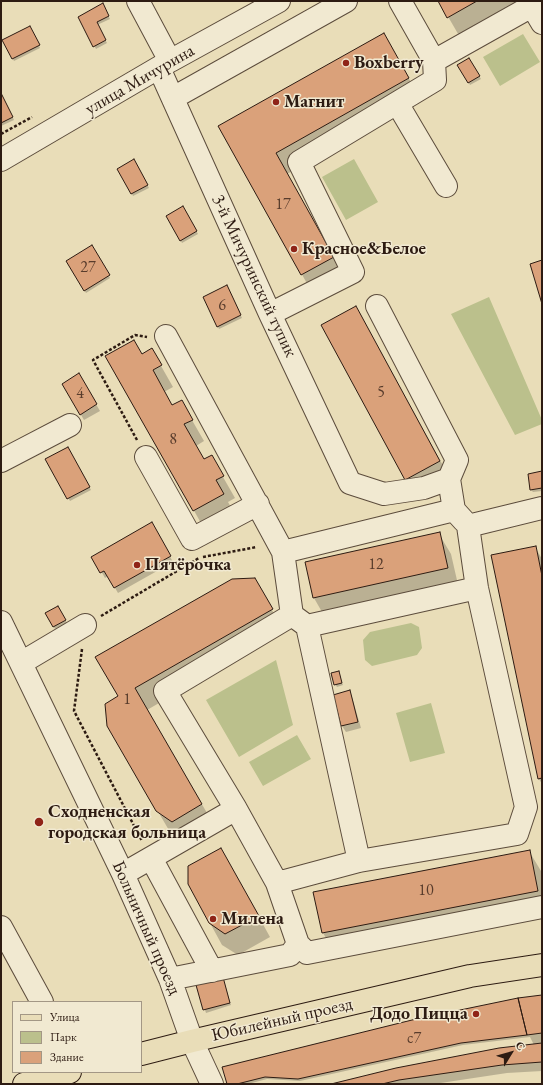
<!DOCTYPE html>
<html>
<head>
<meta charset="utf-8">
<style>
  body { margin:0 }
  #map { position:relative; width:543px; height:1085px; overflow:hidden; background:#e9ddb8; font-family:"EB Garamond",serif }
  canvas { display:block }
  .frame { position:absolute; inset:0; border:2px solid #2d1b12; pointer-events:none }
  .legend { position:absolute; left:12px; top:1001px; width:130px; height:72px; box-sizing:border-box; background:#f1e9d1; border:1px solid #a39785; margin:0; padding:5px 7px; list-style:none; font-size:12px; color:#2d1b12 }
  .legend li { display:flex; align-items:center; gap:8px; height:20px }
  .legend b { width:20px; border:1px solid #a39785 }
  .north { position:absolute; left:491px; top:1033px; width:40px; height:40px; -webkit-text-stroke:3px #f1e9d1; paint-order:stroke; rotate:53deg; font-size:11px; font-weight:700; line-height:16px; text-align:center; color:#2d1b12 }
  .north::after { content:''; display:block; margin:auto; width:14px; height:18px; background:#2d1b12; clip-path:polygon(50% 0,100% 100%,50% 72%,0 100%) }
</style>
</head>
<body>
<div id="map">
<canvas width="543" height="1085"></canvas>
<div class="frame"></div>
<ul class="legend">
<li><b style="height:5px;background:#e9ddb8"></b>Улица</li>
<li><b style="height:11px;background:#bbc08c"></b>Парк</li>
<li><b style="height:11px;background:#daa17a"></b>Здание</li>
</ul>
<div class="north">С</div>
</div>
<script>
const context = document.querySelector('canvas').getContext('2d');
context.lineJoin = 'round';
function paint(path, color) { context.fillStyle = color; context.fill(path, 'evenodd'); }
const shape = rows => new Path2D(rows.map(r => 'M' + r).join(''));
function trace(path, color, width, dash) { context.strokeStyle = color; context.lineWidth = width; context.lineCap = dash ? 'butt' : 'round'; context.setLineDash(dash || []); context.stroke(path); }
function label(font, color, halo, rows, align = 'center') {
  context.font = font + ' "EB Garamond",serif'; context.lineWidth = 3; context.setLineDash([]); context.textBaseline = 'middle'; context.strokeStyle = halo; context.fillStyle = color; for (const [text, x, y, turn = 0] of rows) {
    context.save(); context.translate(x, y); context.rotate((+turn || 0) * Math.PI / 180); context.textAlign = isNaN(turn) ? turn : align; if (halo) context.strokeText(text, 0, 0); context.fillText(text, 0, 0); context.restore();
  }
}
paint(shape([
  [523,34,540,62,500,86,483,57],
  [354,159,378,202,346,220,322,177],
  [489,297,542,420,542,424,515,435,451,314],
  [411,623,419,627,422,648,417,655,372,666,365,660,363,640,370,632],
  [276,660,293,725,239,757,206,700],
  [431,703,445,753,410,762,396,713],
  [297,735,311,759,263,786,249,762]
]), '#bbc08c');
paint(shape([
  [439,1,527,1,461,39],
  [102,5,110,19,97,25,107,43,96,49,79,17],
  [30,27,40,48,14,61,3,41],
  [396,56,421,100,287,174,345,279,314,296,219,126],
  [469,59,481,79,470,85,458,65],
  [1,94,14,120,1,126],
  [134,160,149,188,133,196,119,169],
  [183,207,198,234,182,243,167,216],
  [91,247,110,278,86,293,67,262],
  [226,286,242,318,219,329,204,297],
  [356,307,452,482,418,501,406,479],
  [152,350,173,387,164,392,172,406,181,401,204,441,196,446,204,461,211,456,235,498,228,502,235,515,206,532,107,356,142,355],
  [79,375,100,411,84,420,63,384],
  [68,448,91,490,70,501,47,460],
  [542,472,542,491,533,492,531,490],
  [152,524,173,562,118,593,108,576,105,578,93,557],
  [439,534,451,554,459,589,326,619,314,598,306,563],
  [535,547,542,559,542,784,539,779,493,556],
  [254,579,284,631,147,710,214,825,185,843,170,832,108,726,119,697],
  [58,607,67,623,55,629,46,614],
  [338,672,343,685,337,687,335,684],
  [349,691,352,697,361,728,346,732,342,726,334,696],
  [529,851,541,871,542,913,335,953,323,933],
  [233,870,270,937,238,955,222,945,210,923],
  [224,981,231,1005,206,1013,197,986],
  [542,996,542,1071,507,1073,434,1084,335,1084,534,1045,530,1037,463,1045,300,1081,267,1079,248,1084,228,1084]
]), '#0003');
const building = shape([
  [438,1,477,1,447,18,438,1],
  [103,3,109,16,97,22,106,40,93,47,78,17,103,3],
  [30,26,40,45,12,59,2,40,30,26],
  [384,33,409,78,276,153,334,257,301,275,218,126,384,33],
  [469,58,480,76,468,83,457,65,469,58],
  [1,93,13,117,1,123,1,93],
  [134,159,148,185,131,194,117,169,134,159],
  [183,206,197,231,180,241,166,216,183,206],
  [92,245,110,275,84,291,66,261,92,245],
  [542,260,542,304,530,264,542,260],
  [227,285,241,315,217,327,203,297,227,285],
  [356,306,440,461,405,480,321,325,356,306],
  [134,340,142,354,152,348,162,365,153,370,172,405,182,400,193,420,184,424,204,459,212,455,224,476,216,480,224,494,193,511,105,356,134,340],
  [79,373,97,404,80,415,62,384,79,373],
  [68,447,90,487,67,499,45,459,68,447],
  [542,471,542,488,530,490,528,474,542,471],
  [152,522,171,556,114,588,104,571,100,573,91,557,152,522],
  [440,532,448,568,313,598,305,562,440,532],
  [536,546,542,576,542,778,538,779,491,555,536,546],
  [255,578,273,609,135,688,202,804,172,822,156,811,107,726,105,704,118,696,95,657,232,579,255,578],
  [58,606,66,620,53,627,45,613,58,606],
  [339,671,342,683,334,685,331,673,339,671],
  [350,690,358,722,341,726,333,695,350,690],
  [221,848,259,916,225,934,209,923,188,884,188,866,221,848],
  [530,850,538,891,322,933,313,892,530,850],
  [223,977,230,1003,203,1010,196,985,223,977],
  [542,995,542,1033,527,1035,518,998,542,995],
  [518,998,527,1035,461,1043,298,1079,265,1077,237,1084,227,1084,222,1067,412,1020,518,998],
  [542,1043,542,1062,502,1065,399,1080,382,1084,331,1084,396,1068,499,1048,542,1043]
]);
paint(building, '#daa17a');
trace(building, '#2d1b12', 1);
const minor = shape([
  [138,1,170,61],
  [434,61,532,6,542,23],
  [159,68,270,314,350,483,384,494,424,488,449,479,454,510],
  [173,98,346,1],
  [397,103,446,186],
  [1,160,170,61,279,1],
  [377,306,457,460,449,479],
  [270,314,353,272,299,162,435,80,434,61,400,1],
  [166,336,283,552,292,615,307,626,359,861],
  [146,457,192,539,258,504],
  [1,461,70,425],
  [283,552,454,510,464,521],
  [1,622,123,874,170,979,192,1041,212,1084],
  [307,626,477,588],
  [21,663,85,625],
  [236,809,277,883],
  [151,858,212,971],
  [123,874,236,809,165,691,292,615],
  [1,927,42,1002],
  [298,944,307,953,542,907],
  [170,979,290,955,298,944,277,883,359,861,517,834,526,807,477,588,468,526,542,508]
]);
const major = shape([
  [141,1054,192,1041,470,976,542,965],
  [24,1084,70,1072]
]);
trace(minor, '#5c4c3c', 24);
trace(major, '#2d1b12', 24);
trace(shape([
  [1,134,32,117],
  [137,440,93,360,135,335,147,337],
  [203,557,257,547],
  [101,616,199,558],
  [82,649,74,711,142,841]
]), '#2d1b12', 2.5, [3, 2]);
trace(minor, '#f1e9d1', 22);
trace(major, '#e9ddb8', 22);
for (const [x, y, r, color] of [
  [346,63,4,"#8f2418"],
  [276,102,4,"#8f2418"],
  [294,249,4,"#8f2418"],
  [137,565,4,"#8f2418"],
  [39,822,5,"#8f2418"],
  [213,919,4,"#8f2418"],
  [476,1014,4,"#8f2418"]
]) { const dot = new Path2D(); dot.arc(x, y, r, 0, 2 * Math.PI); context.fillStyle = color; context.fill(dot); trace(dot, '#f1e9d1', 1.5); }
label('16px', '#583c2c', null, [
  ["17",283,205],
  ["27",88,268],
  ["6",222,306],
  ["5",381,393],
  ["4",80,394],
  ["8",173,440],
  ["12",376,565],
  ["1",127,700],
  ["10",426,891],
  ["с7",414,1039]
]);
label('bold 18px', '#2d1b12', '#f1e9d1', [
  ["Boxberry",354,63],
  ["Магнит",284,102],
  ["Красное&Белое",302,249],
  ["Пятёрочка",145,565],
  ["Сходненская",48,812],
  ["городская больница",48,833],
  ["Милена",221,919],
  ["Додо Пицца",468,1014,"right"]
], 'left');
label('18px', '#2d1b12', '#f1e9d1', [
  ["улица Мичурина",140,80,-30],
  ["3-й Мичуринский тупик",254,276,65],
  ["Больничный проезд",146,928,66],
  ["Юбилейный проезд",282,1020,-13]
]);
</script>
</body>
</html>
